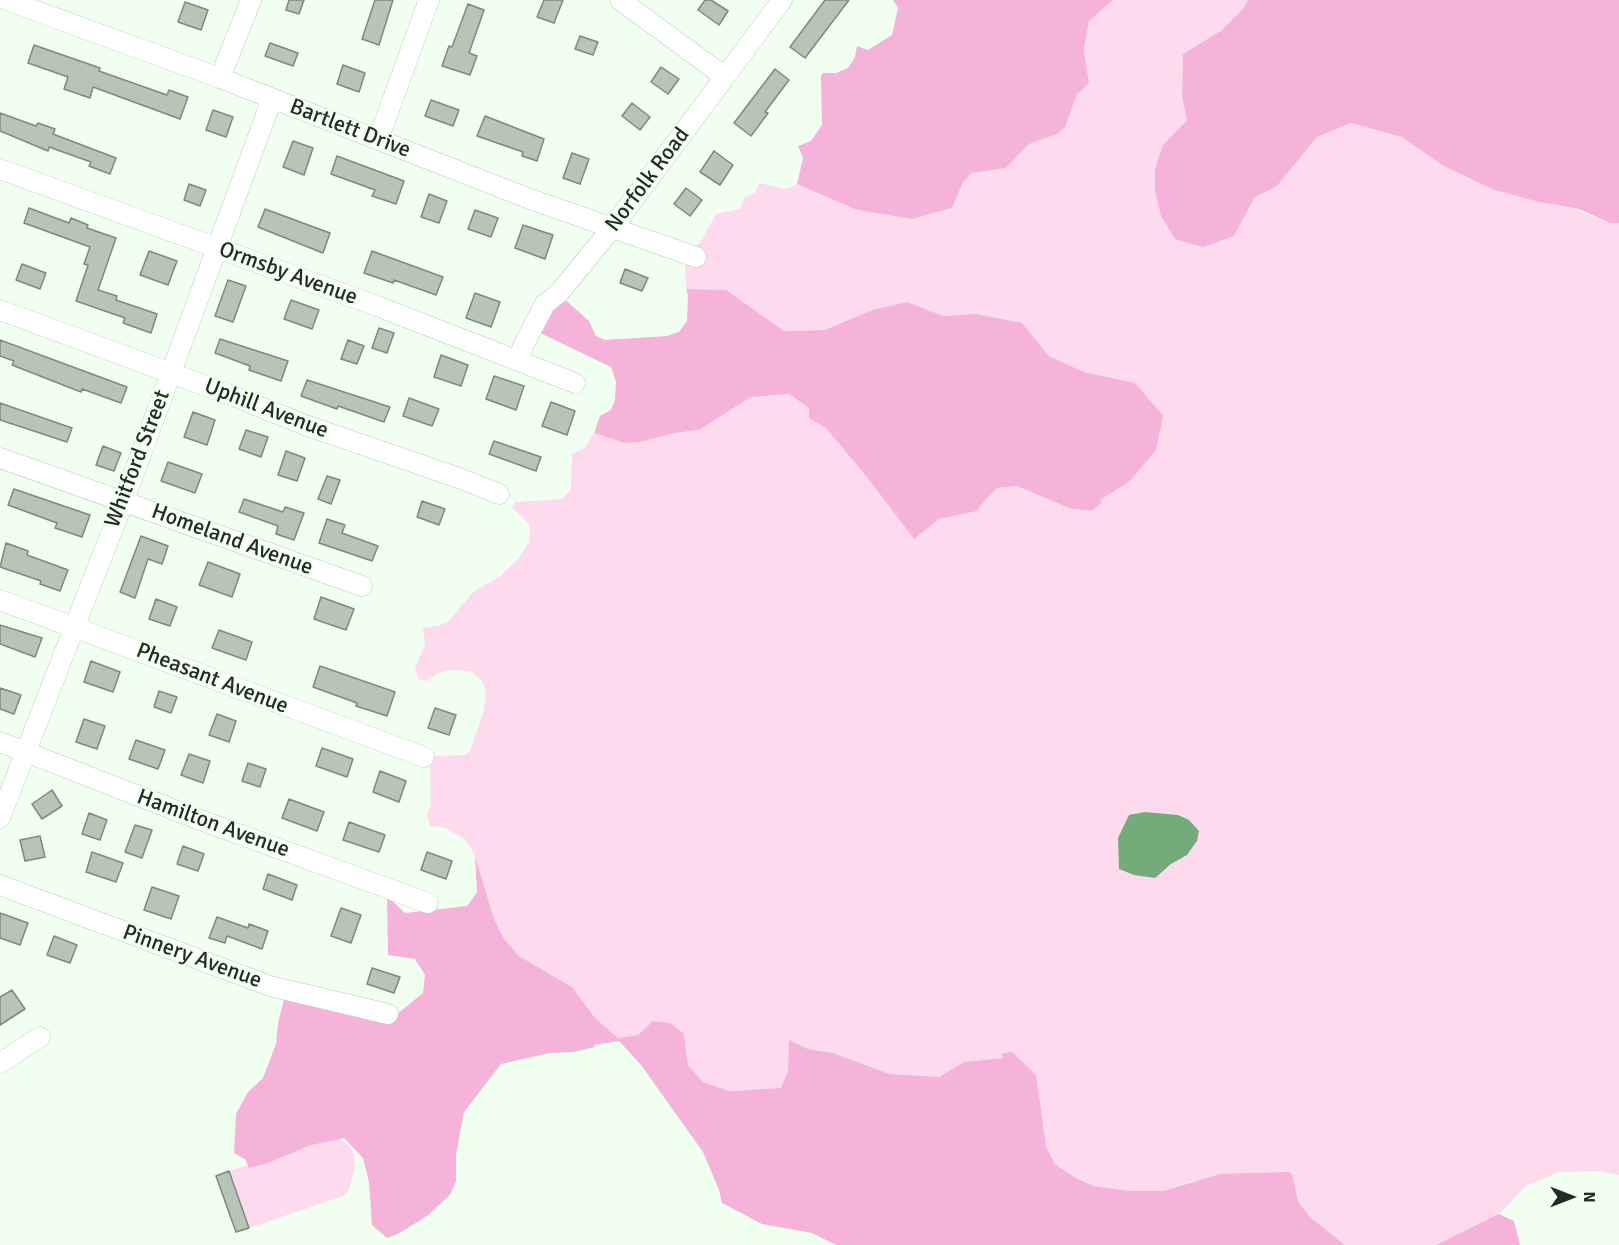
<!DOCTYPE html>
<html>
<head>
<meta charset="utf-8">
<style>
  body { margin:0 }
  #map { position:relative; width:1619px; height:1245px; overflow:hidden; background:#f0fff0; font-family:Signika,sans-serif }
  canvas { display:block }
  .north { position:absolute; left:1541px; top:1167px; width:60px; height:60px; -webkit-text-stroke:4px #f0fff0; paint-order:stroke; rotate:90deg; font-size:16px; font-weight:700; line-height:24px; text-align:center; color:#252a25 }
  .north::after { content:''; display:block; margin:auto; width:21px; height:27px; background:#252a25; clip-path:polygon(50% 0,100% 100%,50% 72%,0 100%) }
</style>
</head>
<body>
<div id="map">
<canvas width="1619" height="1245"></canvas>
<div class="north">N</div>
</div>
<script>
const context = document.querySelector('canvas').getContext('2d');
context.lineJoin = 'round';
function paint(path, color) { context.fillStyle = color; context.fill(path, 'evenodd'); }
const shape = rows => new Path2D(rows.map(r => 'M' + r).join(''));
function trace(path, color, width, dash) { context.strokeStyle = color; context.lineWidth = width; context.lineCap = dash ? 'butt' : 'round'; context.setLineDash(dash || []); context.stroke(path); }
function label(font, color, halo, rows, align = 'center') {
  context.font = font + ' Signika,sans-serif'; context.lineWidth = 4.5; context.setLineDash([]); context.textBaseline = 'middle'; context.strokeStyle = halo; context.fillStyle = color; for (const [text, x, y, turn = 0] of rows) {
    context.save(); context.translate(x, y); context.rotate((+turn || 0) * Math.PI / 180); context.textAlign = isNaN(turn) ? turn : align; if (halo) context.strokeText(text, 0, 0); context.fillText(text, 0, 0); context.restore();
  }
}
paint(shape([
  [1113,0,1248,0,1245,8,1222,30,1183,54,1182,96,1187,120,1163,145,1234,236,1255,197,1277,186,1317,137,1351,123,1402,137,1442,165,1509,193,1539,202,1580,210,1579,211,1610,223,1619,223,1619,1175,1599,1171,1559,1172,1526,1186,1499,1214,1493,1219,1436,1245,1345,1245,1311,1218,1298,1202,1293,1177,1193,1181,1163,1191,1130,1191,1093,1186,1076,1178,1055,1164,1046,1146,1038,1095,1001,1055,1004,1058,964,1062,939,1077,890,1074,833,1053,808,1049,789,1040,788,1071,782,1088,728,1091,703,1082,688,1065,684,1034,653,1021,638,1035,618,1038,595,1018,572,987,519,956,504,939,494,919,474,853,466,840,443,827,430,826,427,814,431,805,430,763,435,756,465,755,470,751,484,711,486,692,481,679,470,671,448,670,435,674,429,681,418,679,415,668,425,645,423,628,438,626,448,622,473,592,499,577,518,559,529,542,530,525,512,507,515,502,562,499,571,489,572,454,585,448,594,433,624,443,640,442,674,432,699,430,751,397,789,394,809,408,809,418,826,428,870,481,914,538,938,519,977,511,986,499,997,488,1017,486,1071,509,1090,511,1100,500,1129,482,1135,383,1084,372,1049,356,1022,323,977,314,943,316,906,302,872,310,825,330,783,331,726,290,686,289,685,263,680,256,700,243,716,214,740,209,745,197,755,193,759,183,786,189,797,184,857,210,912,219,952,208,963,182,971,172,1006,168,1029,144,1057,134,1065,127,1077,93,1089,83,1084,50,1089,21],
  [1117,842,1187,855,1171,864,1168,868],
  [339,1138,348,1145,354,1154,355,1167,348,1192,343,1196,249,1228,229,1171,324,1140]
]), '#fddaed');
paint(shape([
  [893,0,1113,0,1089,21,1084,50,1089,83,1077,94,1065,127,1057,134,1029,144,1006,168,971,173,963,182,952,208,912,219,857,210,797,184,803,158,798,146,811,141,822,125,821,76,823,73,836,73,848,68,855,57,857,46,868,50,892,35,898,8],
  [1248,0,1619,0,1619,223,1610,223,1579,209,1539,202,1492,189,1442,165,1402,137,1351,123,1317,137,1277,186,1255,197,1234,236,1203,247,1175,239,1161,216,1155,190,1155,169,1163,145,1187,120,1182,96,1183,54,1222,30,1244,8],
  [686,289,726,290,784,331,825,330,872,310,907,302,943,316,977,314,1022,323,1049,356,1084,372,1135,383,1163,416,1156,450,1129,482,1100,500,1102,503,1091,511,1071,509,1017,486,997,488,986,499,977,511,939,519,914,539,870,481,826,428,809,418,809,408,789,394,751,397,699,430,674,433,640,442,624,443,594,433,600,416,611,410,615,400,616,382,611,367,538,332,560,295,589,321,596,336,605,340,667,336,679,332,687,321,688,295],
  [475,856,494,919,504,939,519,956,572,987,595,1018,618,1038,638,1035,653,1021,670,1023,684,1034,688,1065,703,1082,729,1091,781,1088,788,1071,789,1040,808,1049,833,1053,890,1074,939,1077,964,1062,1003,1058,1001,1054,1012,1052,1036,1075,1046,1146,1055,1164,1076,1178,1093,1186,1130,1191,1163,1191,1220,1174,1290,1172,1293,1177,1298,1202,1311,1218,1345,1245,836,1245,812,1233,762,1224,722,1203,719,1190,703,1152,641,1065,619,1041,594,1045,595,1047,574,1052,550,1053,501,1064,464,1112,456,1155,456,1181,450,1195,427,1216,398,1234,387,1238,372,1225,369,1182,363,1158,344,1138,311,1145,268,1163,249,1168,245,1159,234,1153,236,1114,248,1092,263,1078,276,1044,278,1023,286,992,391,1019,423,993,425,975,415,959,388,955,387,896,405,913,467,906,477,892],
  [1499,1214,1514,1221,1520,1245,1436,1245]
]), '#f5b3d9');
paint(shape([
  [1145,812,1178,815,1189,820,1199,831,1197,841,1187,855,1171,864,1155,878,1134,875,1119,869,1118,838,1129,815]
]), '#75aa7a');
const building = shape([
  [289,0,304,0,299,14,286,10,289,0],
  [375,0,393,0,379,45,362,39,375,0],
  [544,0,563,0,554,23,537,17,544,0],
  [705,0,711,0,728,11,719,25,698,10,705,0],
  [825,0,849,0,805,58,790,47,825,0],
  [185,2,208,10,201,30,178,22,185,2],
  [468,4,484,10,469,53,477,56,470,75,442,66,449,46,452,47,468,4],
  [580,36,598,42,593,55,575,49,580,36],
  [270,43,298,53,293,66,265,56,270,43],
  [34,45,100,68,99,71,167,95,169,90,188,97,180,119,93,87,90,98,64,89,68,77,28,63,34,45],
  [343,65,365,73,359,92,337,84,343,65],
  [661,67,679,79,668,94,651,82,661,67],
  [775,69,789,80,765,112,768,113,751,136,734,123,775,69],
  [431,100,459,110,453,126,425,116,431,100],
  [632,103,650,117,640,130,622,116,632,103],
  [213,110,233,117,226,137,206,130,213,110],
  [0,113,36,126,38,123,55,129,53,134,116,158,110,174,89,166,91,162,49,147,48,151,0,131,0,113],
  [485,116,544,139,537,161,522,156,523,152,477,136,485,116],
  [293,141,313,148,304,175,283,167,293,141],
  [714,151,733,165,720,185,700,172,714,151],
  [572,153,589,159,580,184,563,178,572,153],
  [337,156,404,181,396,204,372,196,375,190,331,174,337,156],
  [189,184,206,190,200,206,184,200,189,184],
  [686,188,702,200,690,216,674,204,686,188],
  [429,194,447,201,439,223,421,217,429,194],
  [29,208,69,223,71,218,88,225,87,228,116,238,98,290,117,296,116,300,157,314,151,333,123,323,125,318,76,301,88,265,84,264,90,247,24,223,29,208],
  [265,209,330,233,323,253,258,227,265,209],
  [475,210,498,218,491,237,468,229,475,210],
  [523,225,553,235,545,259,515,248,523,225],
  [149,251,177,261,168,285,140,275,149,251],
  [372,251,443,277,436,295,394,280,393,283,364,273,372,251],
  [22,264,46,273,40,289,16,280,22,264],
  [625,269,648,278,642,291,620,283,625,269],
  [228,280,246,286,233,322,215,316,228,280],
  [475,293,500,302,491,327,466,318,475,293],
  [291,300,319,310,312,329,284,319,291,300],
  [379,328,394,333,387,353,372,348,379,328],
  [220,339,288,361,281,381,249,370,250,366,215,353,220,339],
  [0,340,127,387,121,403,82,389,81,392,12,365,14,361,0,356,0,340],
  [348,340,364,346,357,364,341,359,348,340],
  [441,355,468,365,461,386,434,377,441,355],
  [494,376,524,386,516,410,486,399,494,376],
  [307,380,390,407,384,422,338,406,337,409,301,396,307,380],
  [409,398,439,409,432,426,403,416,409,398],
  [551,402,575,411,567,435,542,426,551,402],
  [0,403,72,428,67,442,0,420,0,403],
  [193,412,215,420,207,445,184,437,193,412],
  [246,430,268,437,261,457,239,449,246,430],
  [494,441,541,457,536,471,489,454,494,441],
  [103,446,121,453,114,471,96,465,103,446],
  [286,451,305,458,297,481,278,475,286,451],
  [168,462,202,474,195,493,161,481,168,462],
  [327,476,340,480,331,504,318,499,327,476],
  [14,489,90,515,82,537,55,528,57,523,8,505,14,489],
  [244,499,283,512,285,507,304,513,294,540,276,534,278,526,239,512,244,499],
  [422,501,445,509,439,525,417,517,422,501],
  [327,519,345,525,342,533,378,546,372,561,319,543,327,519],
  [141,536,168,546,162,564,148,559,135,598,120,592,141,536],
  [6,543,28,551,27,555,68,570,60,591,40,584,41,581,0,567,6,543],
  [208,562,240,574,232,597,199,585,208,562],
  [321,597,354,609,346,630,314,619,321,597],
  [156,599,177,607,170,626,149,619,156,599],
  [0,625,42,638,35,657,0,644,0,625],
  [219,630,252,642,246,660,212,648,219,630],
  [91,661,120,672,113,692,84,682,91,661],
  [320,666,395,692,387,716,356,706,357,703,313,687,320,666],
  [0,688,21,695,14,714,0,709,0,688],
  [159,691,177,697,171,713,154,707,159,691],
  [435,708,456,715,449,735,428,728,435,708],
  [217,714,236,721,229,742,209,735,217,714],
  [84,719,105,726,97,749,76,742,84,719],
  [136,740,165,750,158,769,129,759,136,740],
  [322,748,353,759,347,777,316,766,322,748],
  [189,754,210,761,203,783,181,775,189,754],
  [248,763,266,769,260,787,242,781,248,763],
  [380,771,406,781,399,802,373,792,380,771],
  [52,790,62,806,42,819,32,804,52,790],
  [289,799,324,812,317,831,282,818,289,799],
  [89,813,107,820,100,840,82,834,89,813],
  [349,822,385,835,379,852,343,840,349,822],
  [135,825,152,830,142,858,125,852,135,825],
  [40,836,45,857,25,861,20,840,40,836],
  [183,846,204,854,198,871,177,864,183,846],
  [92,852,123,863,116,882,86,872,92,852],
  [427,852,452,861,446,879,421,870,427,852],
  [268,874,297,885,292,900,263,889,268,874],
  [152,887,179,896,171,919,144,910,152,887],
  [341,908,361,915,351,943,331,936,341,908],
  [0,913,28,923,20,945,0,938,0,913],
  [217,917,248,928,249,924,268,931,262,949,227,936,225,943,209,938,217,917],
  [54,936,77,945,70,963,47,955,54,936],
  [372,968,400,977,394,993,367,984,372,968],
  [12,990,25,1009,0,1025,0,997,12,990],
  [229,1171,249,1228,236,1232,216,1176,229,1171]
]);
paint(building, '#b6c5b7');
trace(building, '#7d8a7d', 1.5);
const minor = shape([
  [6,0,220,78,530,199,696,257],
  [620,0,725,77],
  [220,78,251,0],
  [378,140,429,0],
  [0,169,377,306,575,383],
  [0,310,236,397,305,425,459,478,499,494],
  [518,360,524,344,545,304,559,293,613,227,782,0],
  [0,458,362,586],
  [0,600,424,757],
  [0,742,203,821,428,903],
  [0,818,124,500,272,99],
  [0,885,270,986,388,1014],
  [0,1063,40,1037]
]);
trace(minor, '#bccbbd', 21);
trace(minor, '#fff', 20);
label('22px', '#252a25', '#f0fff0', [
  ["Bartlett Drive",350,129,21],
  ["Norfolk Road",648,180,-53],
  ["Ormsby Avenue",288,274,20],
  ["Uphill Avenue",266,409,21],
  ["Whitford Street",138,459,-69],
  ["Homeland Avenue",232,540,20],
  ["Pheasant Avenue",212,679,21],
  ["Hamilton Avenue",213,824,20],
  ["Pinnery Avenue",192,957,20]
]);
</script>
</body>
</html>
